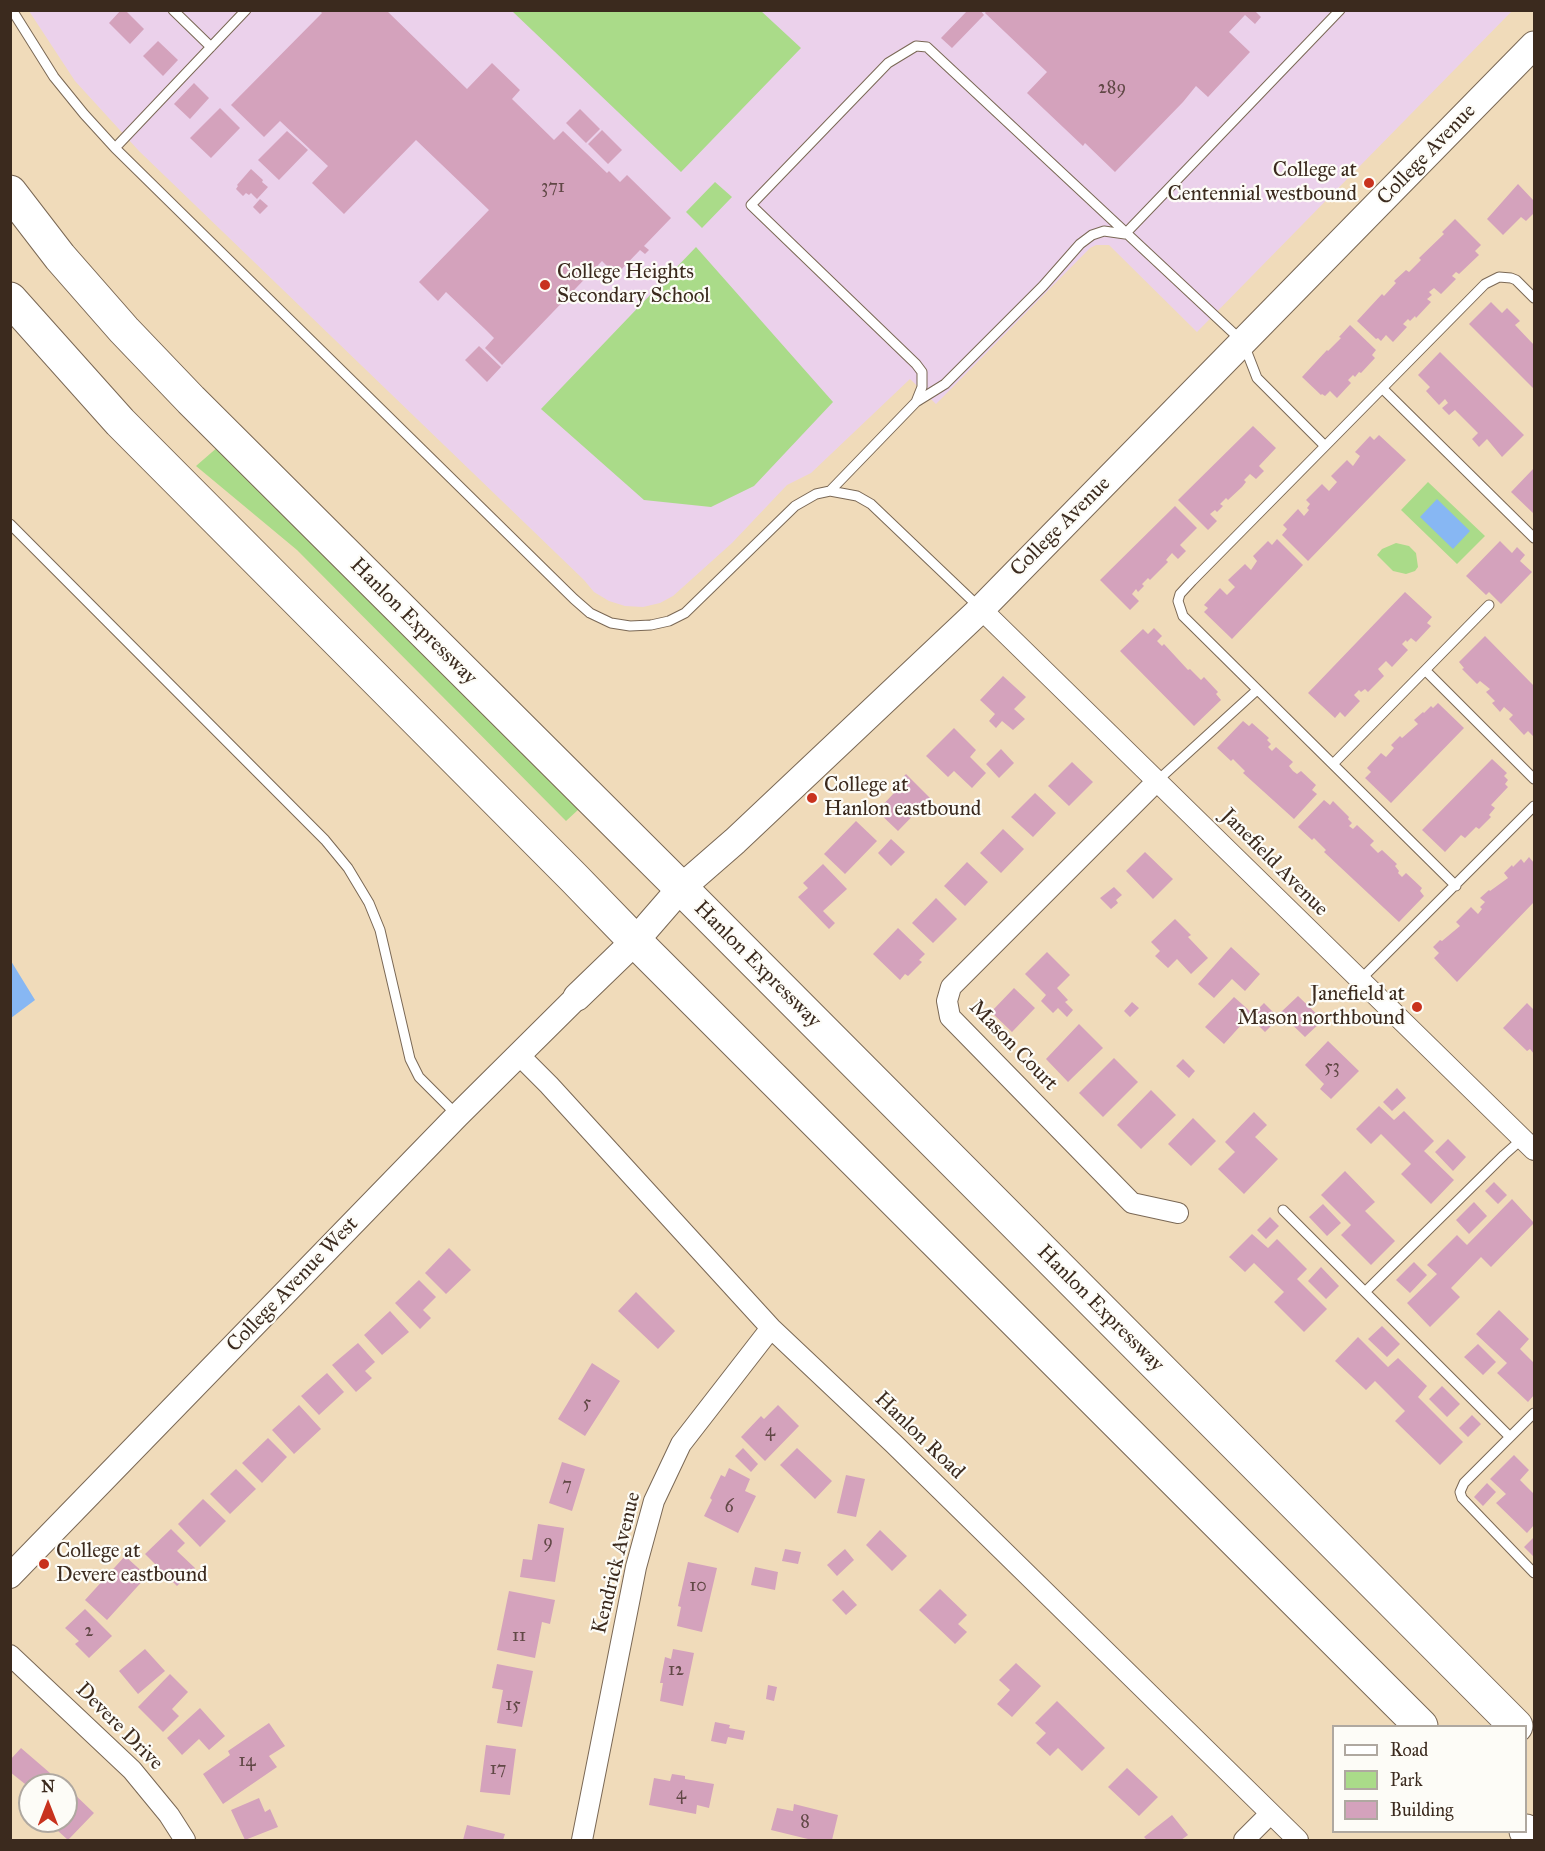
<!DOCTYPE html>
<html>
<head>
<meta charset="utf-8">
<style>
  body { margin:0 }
  #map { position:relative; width:1545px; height:1851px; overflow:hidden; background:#f0dbba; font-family:"IM FELL Great Primer",serif }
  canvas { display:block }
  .frame { position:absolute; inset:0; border:12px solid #3b2a1e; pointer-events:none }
  .legend { position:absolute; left:1332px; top:1725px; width:195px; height:108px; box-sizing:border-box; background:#fdfcf7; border:2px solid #afa8a0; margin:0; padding:8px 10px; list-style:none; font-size:18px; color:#3b2a1e }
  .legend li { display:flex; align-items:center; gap:12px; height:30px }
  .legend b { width:30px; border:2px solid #afa8a0 }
  .north { position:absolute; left:18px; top:1773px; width:60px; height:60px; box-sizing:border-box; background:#fdfcf7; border:2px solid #afa8a0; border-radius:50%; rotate:0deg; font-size:16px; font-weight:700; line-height:24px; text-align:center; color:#3b2a1e }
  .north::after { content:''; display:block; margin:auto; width:21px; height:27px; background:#c8321e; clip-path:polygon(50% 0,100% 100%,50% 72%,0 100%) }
</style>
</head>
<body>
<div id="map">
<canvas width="1545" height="1851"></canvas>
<div class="frame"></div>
<ul class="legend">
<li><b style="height:8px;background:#fff"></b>Road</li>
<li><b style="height:16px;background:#aadb89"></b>Park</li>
<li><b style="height:16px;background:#d4a2bc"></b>Building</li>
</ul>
<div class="north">N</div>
</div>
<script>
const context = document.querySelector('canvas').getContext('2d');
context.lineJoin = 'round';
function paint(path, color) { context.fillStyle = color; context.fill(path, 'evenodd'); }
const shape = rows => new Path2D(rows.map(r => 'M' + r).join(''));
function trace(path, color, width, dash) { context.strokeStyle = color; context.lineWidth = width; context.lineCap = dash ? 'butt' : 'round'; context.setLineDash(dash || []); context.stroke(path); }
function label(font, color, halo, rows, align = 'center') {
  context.font = font + ' "IM FELL Great Primer",serif'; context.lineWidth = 4.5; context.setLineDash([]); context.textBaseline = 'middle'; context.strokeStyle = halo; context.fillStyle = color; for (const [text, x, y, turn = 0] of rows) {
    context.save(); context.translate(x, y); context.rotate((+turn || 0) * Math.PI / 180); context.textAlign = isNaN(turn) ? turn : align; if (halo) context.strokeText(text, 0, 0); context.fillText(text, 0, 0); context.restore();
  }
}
paint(shape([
  [29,11,1512,11,1197,332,1109,245,1096,245,1090,248,936,404,910,379,811,473,787,485,732,543,673,596,660,603,643,607,625,606,609,601,594,592,584,580,139,151,75,81]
]), '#ebd1eb');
paint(shape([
  [512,11,761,11,801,48,681,172],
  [715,182,732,197,702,228,686,212],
  [696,247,833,402,754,486,711,507,644,500,541,409],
  [219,446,579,809,566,821,297,550,196,466],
  [1428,482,1485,536,1457,564,1401,510],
  [1396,543,1409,546,1416,553,1418,567,1415,571,1406,574,1393,571,1377,555,1382,549]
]), '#aadb89');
paint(shape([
  [1437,499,1470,531,1453,549,1420,517],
  [11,961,35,1000,11,1018]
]), '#87b7f3');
paint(shape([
  [121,10,125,10,144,29,130,44,109,23],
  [319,10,386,10,467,89,492,63,520,90,512,99,554,140,563,131,607,173,609,171,620,182,627,175,671,218,644,246,649,250,645,254,640,250,616,275,602,261,502,365,485,348,494,338,486,330,446,292,438,301,419,282,489,210,416,140,344,214,312,183,328,166,280,121,264,137,231,105,322,13],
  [968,10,980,10,984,15,952,48,941,38],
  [987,10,1254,10,1261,17,1255,24,1245,15,1229,32,1250,52,1208,97,1196,86,1183,102,1115,172,1085,143,1083,146,1027,93,1047,72,985,13],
  [158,41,178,60,163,76,143,56],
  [194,83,209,98,190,119,174,104],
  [220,108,240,128,211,158,190,138],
  [580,109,600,129,586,143,566,123],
  [602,130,622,150,608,164,588,144],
  [287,131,308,150,279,180,258,160],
  [251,169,263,180,262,182,268,187,257,199,251,193,249,195,246,193,243,196,236,189,238,186,237,185],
  [1518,184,1534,201,1534,213,1526,221,1521,217,1503,235,1487,219],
  [260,199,268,206,260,214,253,207],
  [1455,219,1481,245,1475,251,1479,255,1459,274,1456,272,1452,276,1456,279,1441,294,1434,288,1429,292,1432,295,1427,299,1431,302,1416,318,1415,316,1410,321,1408,319,1403,324,1407,327,1393,342,1386,335,1381,341,1378,338,1376,339,1357,321,1382,294,1384,296,1396,283,1394,281,1406,270,1409,272,1421,260,1419,258,1444,234,1442,232],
  [1491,302,1502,313,1507,308,1520,321,1515,325,1534,345,1534,389,1469,324],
  [1350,325,1376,350,1372,355,1375,358,1361,373,1359,372,1355,377,1353,375,1348,380,1351,383,1337,398,1330,391,1325,396,1322,394,1321,395,1302,377,1327,350,1328,351,1341,338,1339,337],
  [479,346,501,367,487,382,465,360],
  [1440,352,1524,435,1502,457,1487,439,1479,447,1472,439,1478,433,1455,410,1449,415,1442,408,1448,403,1445,399,1439,405,1426,391,1430,387,1418,375],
  [1253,426,1276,448,1259,466,1264,471,1256,479,1250,474,1244,480,1246,482,1242,487,1228,500,1226,498,1220,504,1223,506,1217,512,1215,510,1210,514,1217,521,1208,530,1178,500],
  [1379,435,1406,460,1308,561,1282,535,1287,529,1283,525,1298,509,1304,516,1309,510,1307,508,1310,504,1306,500,1322,484,1329,491,1337,482,1331,476,1347,460,1353,466,1360,456,1355,452,1370,436,1374,440],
  [1534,468,1534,511,1533,513,1511,492],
  [1175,506,1197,528,1180,545,1186,551,1178,559,1172,553,1166,560,1168,562,1150,580,1148,578,1142,584,1144,586,1138,592,1136,589,1132,594,1139,601,1130,610,1100,580],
  [1277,539,1303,565,1232,639,1204,612,1208,608,1204,605,1220,588,1227,595,1235,587,1228,580,1245,564,1251,570,1257,561,1253,556,1268,541,1272,545],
  [1500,541,1512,553,1517,547,1525,555,1520,561,1532,572,1501,604,1489,592,1486,595,1466,576],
  [1405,592,1432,617,1427,623,1431,626,1416,642,1411,638,1407,642,1406,640,1402,644,1408,650,1392,667,1386,661,1378,669,1384,676,1368,692,1365,689,1361,692,1359,690,1354,695,1360,701,1345,717,1340,712,1335,718,1308,693],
  [1154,628,1162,636,1157,641,1162,646,1164,644,1188,670,1190,669,1201,680,1204,677,1218,692,1216,694,1221,700,1194,726,1120,651,1143,629,1148,634],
  [1485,636,1534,686,1534,737,1528,731,1524,735,1509,719,1513,715,1504,707,1500,712,1492,703,1495,701,1486,692,1490,689,1480,681,1477,684,1462,669,1464,668,1459,662],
  [1003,676,1026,697,1014,709,1025,719,1013,730,1002,721,996,728,989,721,995,714,980,700],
  [1438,703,1464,728,1391,803,1365,778,1371,772,1367,768,1381,753,1386,757,1394,748,1391,745,1400,736,1402,738,1418,724,1414,720,1423,712,1424,713,1431,706,1433,708],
  [1243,721,1249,726,1252,723,1269,738,1267,740,1271,744,1268,747,1272,751,1276,747,1293,762,1289,766,1293,771,1297,774,1301,771,1316,785,1312,790,1317,794,1294,819,1243,773,1245,771,1233,759,1231,761,1217,748],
  [954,728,976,750,970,757,986,773,972,788,954,771,948,777,926,756],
  [1001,749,1014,763,999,778,986,764],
  [1492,759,1507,773,1504,776,1508,780,1505,784,1508,787,1491,805,1495,808,1489,815,1491,817,1479,829,1476,827,1465,838,1461,835,1445,852,1422,830],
  [1072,762,1093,782,1069,806,1048,786],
  [906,774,930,798,898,831,877,811,894,793,891,790],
  [1035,793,1056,813,1033,837,1011,817],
  [1324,800,1330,805,1333,801,1349,817,1348,819,1352,823,1349,826,1353,829,1357,825,1374,841,1370,845,1378,853,1382,850,1397,864,1395,866,1399,871,1398,873,1402,877,1406,873,1422,888,1420,891,1424,896,1399,922,1324,852,1326,850,1314,838,1312,840,1298,827],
  [856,821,877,841,845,874,824,854],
  [1003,829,1024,849,1001,873,980,853],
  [891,839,905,852,891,866,878,853],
  [1145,852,1173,879,1153,899,1126,871],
  [1529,857,1534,863,1534,902,1457,982,1434,958,1439,953,1433,947,1440,940,1442,941,1460,926,1456,922,1471,907,1478,914,1482,909,1480,907,1485,902,1480,898,1489,890,1490,891,1508,878,1504,873,1512,865,1513,867,1521,859,1524,863],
  [967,862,988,882,965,906,944,886],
  [823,864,847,889,823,911,835,923,829,929,798,897,808,888,803,883],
  [1114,887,1122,895,1116,900,1118,903,1111,909,1100,898],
  [936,898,957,919,933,943,912,923],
  [1175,919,1191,935,1188,937,1208,958,1191,974,1177,959,1168,968,1155,956,1160,951,1151,942],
  [898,928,925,954,919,960,922,962,908,976,905,974,900,980,873,954],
  [1231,947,1260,974,1245,991,1232,979,1214,998,1198,984],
  [1047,952,1070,975,1057,988,1068,1000,1065,1002,1073,1010,1067,1017,1058,1008,1053,1013,1041,1001,1046,995,1025,974],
  [1014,988,1035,1008,1012,1032,991,1012],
  [1298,996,1323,1020,1305,1037,1280,1013],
  [1234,997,1252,1013,1224,1044,1205,1027],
  [1132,1002,1139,1008,1130,1017,1124,1011],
  [1264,1003,1279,1018,1265,1032,1250,1017],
  [1527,1003,1534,1010,1534,1054,1530,1049,1527,1051,1503,1028],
  [1079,1024,1103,1048,1068,1082,1046,1059],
  [1328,1041,1359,1071,1331,1099,1320,1089,1324,1084,1305,1065],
  [1114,1058,1138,1082,1103,1117,1079,1093],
  [1183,1059,1195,1071,1189,1078,1176,1066],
  [1397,1088,1406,1098,1392,1111,1383,1102],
  [1151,1090,1176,1115,1141,1149,1117,1125],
  [1379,1106,1394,1120,1404,1111,1434,1141,1424,1151,1454,1180,1431,1204,1401,1174,1411,1164,1381,1134,1371,1144,1356,1129],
  [1254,1112,1267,1125,1255,1137,1278,1159,1244,1194,1218,1169,1235,1152,1225,1142],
  [1193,1118,1216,1141,1191,1166,1168,1144],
  [1448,1139,1466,1157,1453,1171,1435,1152],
  [1345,1171,1375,1202,1365,1211,1395,1241,1371,1265,1341,1235,1351,1225,1321,1195],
  [1494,1182,1507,1195,1498,1204,1485,1191],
  [1512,1199,1534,1223,1491,1267,1481,1257,1451,1288,1460,1297,1430,1327,1407,1303,1437,1274,1427,1265,1457,1235,1467,1245],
  [1474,1202,1487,1216,1469,1234,1456,1220],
  [1323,1204,1341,1223,1327,1236,1309,1217],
  [1270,1217,1279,1226,1266,1239,1257,1230],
  [1252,1234,1268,1248,1277,1239,1307,1269,1297,1279,1327,1309,1304,1332,1274,1302,1284,1292,1254,1263,1245,1272,1229,1257],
  [449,1248,471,1270,446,1294,425,1273],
  [1414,1262,1427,1275,1410,1293,1396,1280],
  [1321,1267,1339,1286,1326,1299,1308,1281],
  [419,1280,436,1297,423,1310,431,1318,420,1329,395,1303],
  [636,1292,675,1331,658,1349,618,1311],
  [1499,1310,1529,1339,1520,1349,1534,1363,1534,1395,1528,1402,1497,1373,1507,1363,1476,1334],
  [390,1311,409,1332,382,1355,364,1335],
  [1382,1326,1400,1344,1387,1357,1368,1339],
  [1358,1337,1388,1367,1398,1358,1427,1386,1418,1397,1463,1442,1440,1465,1395,1421,1405,1411,1375,1381,1366,1390,1335,1361],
  [358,1343,375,1362,365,1371,372,1378,356,1392,332,1365],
  [1478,1344,1496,1362,1483,1375,1464,1357],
  [592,1363,620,1381,585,1436,558,1419],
  [327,1373,344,1392,319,1415,301,1396],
  [1442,1386,1460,1404,1447,1417,1429,1399],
  [299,1405,321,1429,294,1454,272,1430],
  [778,1405,799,1426,765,1461,741,1437,761,1416,764,1419],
  [1472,1415,1481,1424,1468,1437,1459,1428],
  [268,1438,287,1457,262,1483,242,1463],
  [743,1448,758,1464,751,1472,735,1456],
  [797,1448,832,1481,815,1499,780,1465],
  [1514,1455,1529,1470,1520,1480,1534,1494,1534,1525,1527,1533,1496,1503,1506,1494,1490,1479],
  [562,1462,585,1469,572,1511,549,1503],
  [729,1468,750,1479,745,1491,756,1496,738,1533,704,1516,712,1500,710,1498,721,1475,725,1477],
  [236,1469,256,1489,230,1514,210,1494],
  [846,1475,865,1479,856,1517,837,1513],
  [1487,1483,1496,1492,1483,1506,1474,1497],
  [203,1499,226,1521,200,1547,178,1524],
  [538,1524,564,1528,555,1582,520,1577,523,1559,532,1560],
  [171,1529,185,1543,177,1551,195,1568,177,1586,145,1554],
  [880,1530,907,1556,892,1571,866,1545],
  [1534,1537,1534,1557,1524,1547],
  [785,1549,801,1552,798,1564,782,1561],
  [845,1549,854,1560,837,1576,827,1565],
  [125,1556,147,1576,107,1620,85,1600],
  [688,1562,717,1568,702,1632,677,1626,681,1607,678,1606],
  [755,1567,778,1572,775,1590,751,1585],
  [940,1589,967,1615,958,1624,967,1632,955,1644,919,1610],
  [843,1590,857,1605,846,1615,832,1600],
  [509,1591,555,1600,550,1624,542,1622,535,1658,497,1650],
  [85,1609,112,1636,89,1658,75,1644,79,1641,65,1628],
  [145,1649,165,1671,138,1694,119,1671],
  [673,1649,694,1653,683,1706,660,1701,663,1683,660,1683,665,1657,671,1659],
  [1016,1663,1041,1686,1012,1717,997,1704,1010,1690,999,1680],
  [497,1664,533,1671,522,1727,497,1723,503,1690,492,1688],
  [170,1674,188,1692,172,1709,179,1716,163,1732,138,1707],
  [768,1685,777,1687,774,1701,766,1699],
  [1057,1701,1105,1748,1082,1771,1058,1748,1050,1756,1036,1743,1046,1733,1035,1723],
  [200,1708,225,1736,209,1750,199,1739,182,1755,167,1738],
  [715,1722,730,1725,729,1728,745,1731,743,1740,728,1737,726,1744,711,1741],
  [269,1723,285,1746,269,1756,277,1767,223,1804,203,1774,230,1755,228,1751],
  [486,1745,516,1749,510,1795,480,1792],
  [21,1748,50,1773,39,1785,30,1785,30,1788,10,1772,10,1760],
  [1127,1768,1158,1797,1139,1816,1108,1787],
  [672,1774,685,1776,685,1779,714,1784,709,1808,697,1805,696,1814,649,1805,654,1778,670,1781],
  [70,1790,94,1813,68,1840,47,1821,66,1821,66,1794],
  [259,1798,265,1812,270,1809,278,1827,245,1840,231,1810],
  [794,1804,838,1815,832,1840,812,1840,771,1830,777,1808,793,1811],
  [1172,1815,1188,1835,1181,1840,1147,1840,1144,1837],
  [467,1825,505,1834,503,1840,463,1840]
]), '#d4a2bc');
const service = shape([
  [12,10,54,77,84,114,115,148,574,599,590,613,611,623,630,626,651,625,669,621,685,613,795,506,816,494,830,491,916,402,945,384,1043,286,1080,244,1092,235,1104,231,1125,234],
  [173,10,211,47],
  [115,148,246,10],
  [1125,234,1340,10],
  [1383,389,1534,538],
  [916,402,922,387,922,372,916,364,751,205,888,63,916,46,927,47,1243,342,1257,378,1325,446],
  [830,491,857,496,871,504,979,607],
  [10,524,325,840,348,868,369,903,380,930,410,1059,419,1077,456,1114],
  [1426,671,1534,779],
  [1333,764,1489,605],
  [1157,781,1257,690],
  [1456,886,1183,616,1178,601,1180,594,1192,581,1485,284,1499,277,1511,278,1516,280,1534,298],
  [1360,980,1534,806],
  [1283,1210,1510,1437],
  [1365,1292,1504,1155,1522,1139],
  [1534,1413,1464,1483,1460,1492,1462,1498,1534,1573]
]);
const minor = shape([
  [981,609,1534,1150],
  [1157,781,951,987,947,1001,950,1017,1132,1203,1178,1213],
  [518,1054,549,1085,771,1328,894,1444,1298,1840],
  [10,1655,132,1770,169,1815,185,1840],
  [582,1840,636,1567,654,1501,681,1444,771,1328],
  [1244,1840,1270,1814]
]);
const tertiary = shape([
  [10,1576,457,1116,577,997]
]);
const secondary = shape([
  [577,997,635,941,681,888,735,841,981,609,1534,45]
]);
const trunk = shape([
  [10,192,60,257,124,330,191,400,681,888,1516,1726],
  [10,299,120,422,574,878,635,941,1421,1726],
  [1526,1831,1534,1840]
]);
trace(service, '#7a6855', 11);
trace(minor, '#7a6855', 22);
trace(tertiary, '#7a6855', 26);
trace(secondary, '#7a6855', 29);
trace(trunk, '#7a6855', 35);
trace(service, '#fff', 9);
trace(minor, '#fff', 20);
trace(tertiary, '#fff', 24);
trace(secondary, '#fff', 27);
trace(trunk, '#fff', 33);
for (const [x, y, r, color] of [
  [1369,183,6,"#c8321e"],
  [545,285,6,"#c8321e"],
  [812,798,6,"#c8321e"],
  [1417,1007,6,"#c8321e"],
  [44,1564,6,"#c8321e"]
]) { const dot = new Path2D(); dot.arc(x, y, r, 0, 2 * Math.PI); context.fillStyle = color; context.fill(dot); trace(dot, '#fdfcf7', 2); }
label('18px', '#614846', null, [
  ["289",1112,89],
  ["371",553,188],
  ["53",1332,1068],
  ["5",587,1404],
  ["4",770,1432],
  ["7",567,1486],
  ["6",729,1508],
  ["9",548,1543],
  ["10",698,1587],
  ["2",89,1632],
  ["11",519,1637],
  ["12",676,1671],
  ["15",513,1706],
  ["14",247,1762],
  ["17",498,1770],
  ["4",681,1795],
  ["8",805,1823]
]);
label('21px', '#3b2a1e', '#fdfcf7', [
  ["College Avenue",1427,155,-46],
  ["College Avenue",1061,527,-45],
  ["Hanlon Expressway",413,622,45],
  ["Janefield Avenue",1274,863,45],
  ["Hanlon Expressway",757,965,45],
  ["Mason Court",1013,1046,46],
  ["College Avenue West",293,1285,-46],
  ["Hanlon Expressway",1100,1309,45],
  ["Hanlon Road",919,1436,44],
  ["Kendrick Avenue",617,1563,-76],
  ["Devere Drive",119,1727,45]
]);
label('21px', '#3b2a1e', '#fdfcf7', [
  ["College at",1357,171,"right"],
  ["Centennial westbound",1357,195,"right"],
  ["College Heights",557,273],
  ["Secondary School",557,297],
  ["College at",824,786],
  ["Hanlon eastbound",824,810],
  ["Janefield at",1405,995,"right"],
  ["Mason northbound",1405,1019,"right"],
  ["College at",56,1552],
  ["Devere eastbound",56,1576]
], 'left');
</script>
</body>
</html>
